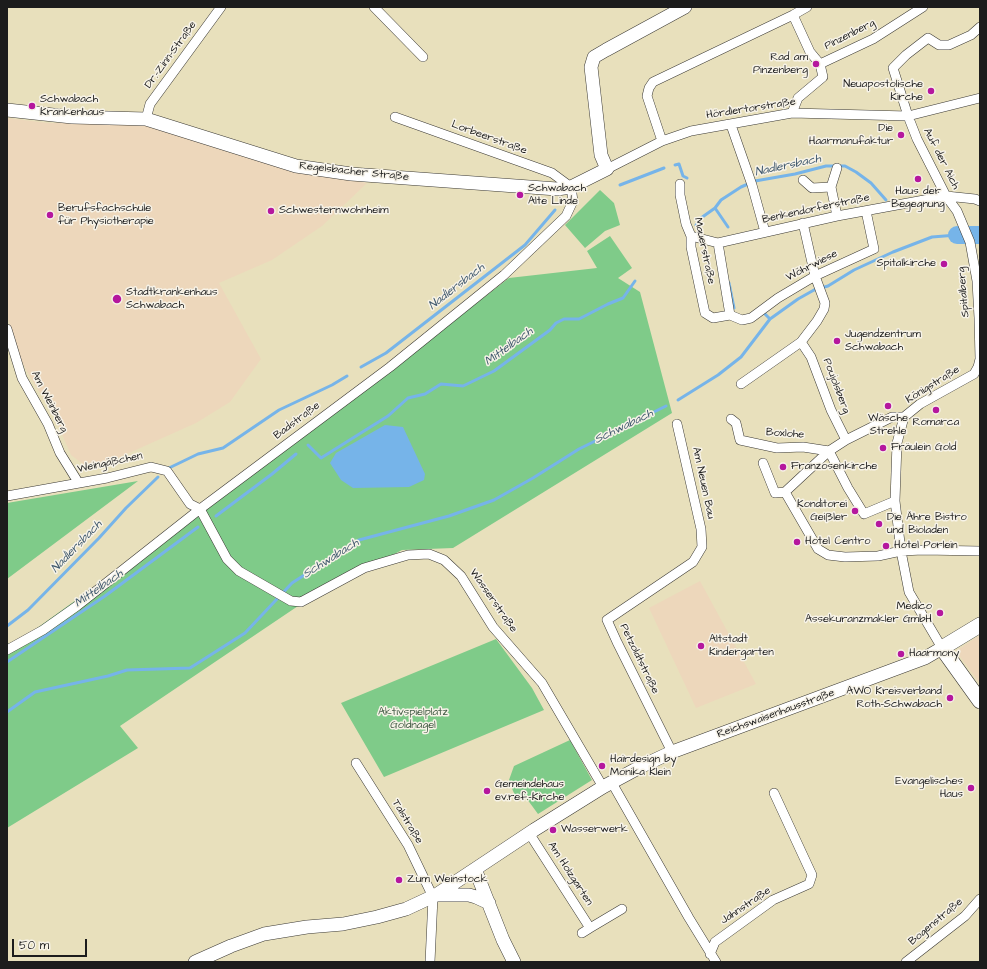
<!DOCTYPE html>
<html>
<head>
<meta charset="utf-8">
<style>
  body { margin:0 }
  #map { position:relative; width:987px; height:969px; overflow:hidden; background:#e8e0bc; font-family:"Architects Daughter",sans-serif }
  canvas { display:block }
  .frame { position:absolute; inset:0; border:8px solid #1c1c1c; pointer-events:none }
  .scale { position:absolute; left:12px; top:939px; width:75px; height:18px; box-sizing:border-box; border:2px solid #1c1c1c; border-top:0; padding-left:5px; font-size:12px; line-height:14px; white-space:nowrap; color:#1c1c1c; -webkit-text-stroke:3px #f7f3e8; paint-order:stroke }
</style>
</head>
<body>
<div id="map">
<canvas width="987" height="969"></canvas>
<div class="frame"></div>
<div class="scale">50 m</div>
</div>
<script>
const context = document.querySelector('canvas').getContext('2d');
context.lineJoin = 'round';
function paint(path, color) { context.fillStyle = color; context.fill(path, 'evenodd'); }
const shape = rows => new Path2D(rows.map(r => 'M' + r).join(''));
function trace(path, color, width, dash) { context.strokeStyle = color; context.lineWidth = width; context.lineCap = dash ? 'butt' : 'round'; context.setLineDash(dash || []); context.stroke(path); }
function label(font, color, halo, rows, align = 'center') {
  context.font = font + ' "Architects Daughter",sans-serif'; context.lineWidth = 3; context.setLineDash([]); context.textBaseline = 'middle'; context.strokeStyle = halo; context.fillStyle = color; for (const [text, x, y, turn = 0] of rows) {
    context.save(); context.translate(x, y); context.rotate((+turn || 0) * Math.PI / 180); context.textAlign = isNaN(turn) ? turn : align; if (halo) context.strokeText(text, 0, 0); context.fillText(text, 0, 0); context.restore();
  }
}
paint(shape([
  [7,118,48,123,145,123,296,169,367,183,322,226,272,260,219,283,261,359,230,402,196,423,91,470,71,455,54,416,29,375,21,360,8,319],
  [700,581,756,684,696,708,649,608],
  [980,635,980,684,956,651]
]), '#edd7bb');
paint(shape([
  [600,190,614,203,620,225,605,231,585,248,565,225],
  [610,236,632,268,618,278,640,292,672,413,453,548,402,550,301,604,120,726,138,748,7,828,7,644,19,641,311,431,509,278,597,268,587,251],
  [138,481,7,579,7,503],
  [496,639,532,688,544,710,384,777,341,703],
  [570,740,592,780,538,814,527,799,519,798,515,795,513,791,509,780,514,766]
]), '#7fcb89');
paint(shape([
  [385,425,403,427,425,474,424,480,409,487,353,488,341,480,330,463,336,453]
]), '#76b4e9');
trace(shape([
  [675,165,679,164,683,176,687,178],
  [620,185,664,168],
  [715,208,728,227],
  [696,225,701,218,715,208,721,200,741,187,755,181,795,174,826,166,845,166,856,172,871,183,886,200],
  [729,283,734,308],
  [765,314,770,319],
  [361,367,386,353,525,245,555,210],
  [678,400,718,375,741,357,770,319,798,299,814,290,828,286,854,270,893,252,932,237,957,235],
  [308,445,321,458,388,416,408,398,425,394,441,384,463,386,494,371,550,330,556,323,564,319,579,319,608,304,623,298,635,281],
  [169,468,198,454,223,448,279,410,332,385,347,376],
  [216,516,272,474,296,454],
  [7,626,28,610,99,538,126,508,158,477],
  [7,662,105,596,198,527],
  [7,712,35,692,108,676,127,670,190,668,245,633,292,583,359,540,449,516,494,500,533,478,579,449,666,406]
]), '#76b4e9', 3);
trace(shape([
  [957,235,980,235]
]), '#76b4e9', 18);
const street = shape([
  [374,7,423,57],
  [793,15,810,52,820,64],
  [792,113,798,98,823,77,820,64,873,39,923,7],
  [146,119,150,104,221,7],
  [731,125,752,185,765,232],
  [662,141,647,96,649,88,653,82,793,15,807,7],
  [607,169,662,141,691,131,792,113,908,116,980,98],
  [803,180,812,188,831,187],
  [680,184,680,195,686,224,691,236,691,247,705,313,713,318,730,315,742,320,751,318,778,298,815,276,874,249,866,211],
  [837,216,831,187,837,168],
  [691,236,718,243,837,216,946,196,975,199,980,201],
  [718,243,730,315],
  [7,329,22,378,48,424,60,453,78,482],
  [801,342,811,357,831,410,846,440],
  [741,384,801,342,817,321,824,309,825,303,815,276,803,223],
  [904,417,920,404,974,374,978,367,980,359,979,318,977,281,970,242,957,211,946,196,917,139,908,116,893,68,906,55,928,38,939,45,949,45,971,35,980,27],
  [904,417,897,443,895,501,901,551,909,592,942,648],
  [731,419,736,423,740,440,777,448,803,447,829,451],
  [829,451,848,488,864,514,895,501],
  [763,463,775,493,785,492,829,451,846,440,892,417,904,417],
  [785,492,818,549,828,555,845,557,878,556,901,551,923,550,980,551],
  [7,496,107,478,151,467,167,471,190,504,200,509],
  [200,509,227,559,239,571,291,601,301,602,364,568,408,555,429,554,444,560,461,576,493,627,542,683,603,787],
  [7,650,43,630,77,606,200,509,390,367,504,275,566,216,573,201,571,187,552,173,395,117],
  [672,752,617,642,607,620,693,562,702,547,701,529,696,507,677,424],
  [356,763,408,845,433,897,430,962],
  [612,783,689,918,716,962],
  [529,833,590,928,582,933],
  [590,928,622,909],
  [710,954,715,942,773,900,809,884,812,875,774,793],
  [906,962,965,916,980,899]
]);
const secondary = shape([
  [7,110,72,117,146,119,296,166,351,174,557,189,571,187,607,169,601,155,591,67,594,57,606,50,685,7],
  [475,869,503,940,514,962],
  [436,895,469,895,476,897,489,903],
  [195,962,231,946,264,934,307,927,343,924,377,917,406,909,436,895,534,830,603,787,642,766,672,752,925,658,942,648]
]);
const primary = shape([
  [980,625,942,648,980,701]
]);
trace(street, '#3b3934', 10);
trace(secondary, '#3b3934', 14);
trace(primary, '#3b3934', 16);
trace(street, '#fff', 9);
trace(secondary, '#fff', 13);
trace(primary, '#fff', 15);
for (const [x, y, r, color] of [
  [816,64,4,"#b5179e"],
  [931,91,4,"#b5179e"],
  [32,106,4,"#b5179e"],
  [901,135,4,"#b5179e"],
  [918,179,4,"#b5179e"],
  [520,195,4,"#b5179e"],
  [271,211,4,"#b5179e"],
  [50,215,4,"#b5179e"],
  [944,264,4,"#b5179e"],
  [117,299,5,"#b5179e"],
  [837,341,4,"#b5179e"],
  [888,406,4,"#b5179e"],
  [936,410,4,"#b5179e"],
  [883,448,4,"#b5179e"],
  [783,467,4,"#b5179e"],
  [855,511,4,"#b5179e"],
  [879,524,4,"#b5179e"],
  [797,542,4,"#b5179e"],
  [886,546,4,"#b5179e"],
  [940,613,4,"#b5179e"],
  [701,646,4,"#b5179e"],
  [901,654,4,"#b5179e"],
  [950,698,4,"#b5179e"],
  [602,766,4,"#b5179e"],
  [971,788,4,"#b5179e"],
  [487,791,4,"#b5179e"],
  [553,830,4,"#b5179e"],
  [399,880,4,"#b5179e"]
]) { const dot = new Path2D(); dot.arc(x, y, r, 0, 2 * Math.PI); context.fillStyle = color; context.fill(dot); trace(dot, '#f7f3e8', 1.5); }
label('11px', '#1c1c1c', '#f7f3e8', [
  ["Pinzenberg",850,35,-27],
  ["Dr.-Zinn-Straße",171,55,-54],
  ["Hördlertorstraße",751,109,-9],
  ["Lorbeerstraße",489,138,20],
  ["Auf der Aich",941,159,63],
  ["Regelsbacher Straße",354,172,6],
  ["Benkendorferstraße",816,209,-12],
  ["Mauerstraße",704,251,78],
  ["Wöhrwiese",812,266,-27],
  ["Spitalberg",964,292,-95],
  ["Königstraße",933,385,-32],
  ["Poujolsberg",836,386,69],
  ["Am Weinberg",49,402,63],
  ["Badstraße",297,421,-37],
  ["Boxlohe",785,434,4],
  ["Weingäßchen",110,463,-12],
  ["Am Neuen Bau",703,483,78],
  ["Wasserstraße",493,601,55],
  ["Petzoldtstraße",639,659,64],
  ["Reichswaisenhausstraße",776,714,-20],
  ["Talstraße",407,822,59],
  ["Am Holzgarten",570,874,57],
  ["Jahnstraße",746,906,-34],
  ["Bogenstraße",936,922,-40]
]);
label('11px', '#1c1c1c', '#f7f3e8', [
  ["Rad am",808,58,"right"],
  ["Pinzenberg",808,71,"right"],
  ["Neuapostolische",923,85,"right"],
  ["Kirche",923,98,"right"],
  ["Schwabach",40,100],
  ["Krankenhaus",40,113],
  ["Die",893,129,"right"],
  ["Haarmanufaktur",893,142,"right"],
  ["Schwabach",528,189],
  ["Alte Linde",528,202],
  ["Haus der",918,192,"center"],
  ["Begegnung",918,205,"center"],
  ["Berufsfachschule",58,209],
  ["für Physiotherapie",58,222],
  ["Schwesternwohnheim",279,211],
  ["Spitalkirche",936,264,"right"],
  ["Stadtkrankenhaus",126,293],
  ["Schwabach",126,306],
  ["Jugendzentrum",845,335],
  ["Schwabach",845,348],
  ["Wäsche",888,419,"center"],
  ["Strehle",888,432,"center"],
  ["Romarca",936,423,"center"],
  ["Fräulein Gold",891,448],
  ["Franzosenkirche",791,467],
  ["Konditorei",847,505,"right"],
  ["Geißler",847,518,"right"],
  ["Die Ähre Bistro",887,518],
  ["und Bioladen",887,531],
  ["Hotel Centro",805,542],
  ["Hotel Porlein",894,546],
  ["Medico",932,607,"right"],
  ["Assekuranzmakler GmbH",932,620,"right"],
  ["Altstadt",709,640],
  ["Kindergarten",709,653],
  ["Haarmony",909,654],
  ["AWO Kreisverband",942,692,"right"],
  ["Roth-Schwabach",942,705,"right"],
  ["Hairdesign by",610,760],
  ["Monika Klein",610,773],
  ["Evangelisches",963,782,"right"],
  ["Haus",963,795,"right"],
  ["Gemeindehaus",495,785],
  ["ev.ref.-Kirche",495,798],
  ["Wasserwerk",561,830],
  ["Zum Weinstock",407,880]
], 'left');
label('11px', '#3f5942', '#f7f3e8', [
  ["Aktivspielplatz",413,713],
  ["Goldnagel",413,726]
]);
label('italic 12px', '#40596e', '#f7f3e8', [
  ["Nadlersbach",788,166,-12],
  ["Nadlersbach",457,287,-38],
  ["Mittelbach",509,347,-36],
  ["Schwabach",624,427,-26],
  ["Nadlersbach",77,547,-46],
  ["Schwabach",331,559,-32],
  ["Mittelbach",99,589,-35]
]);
</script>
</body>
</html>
